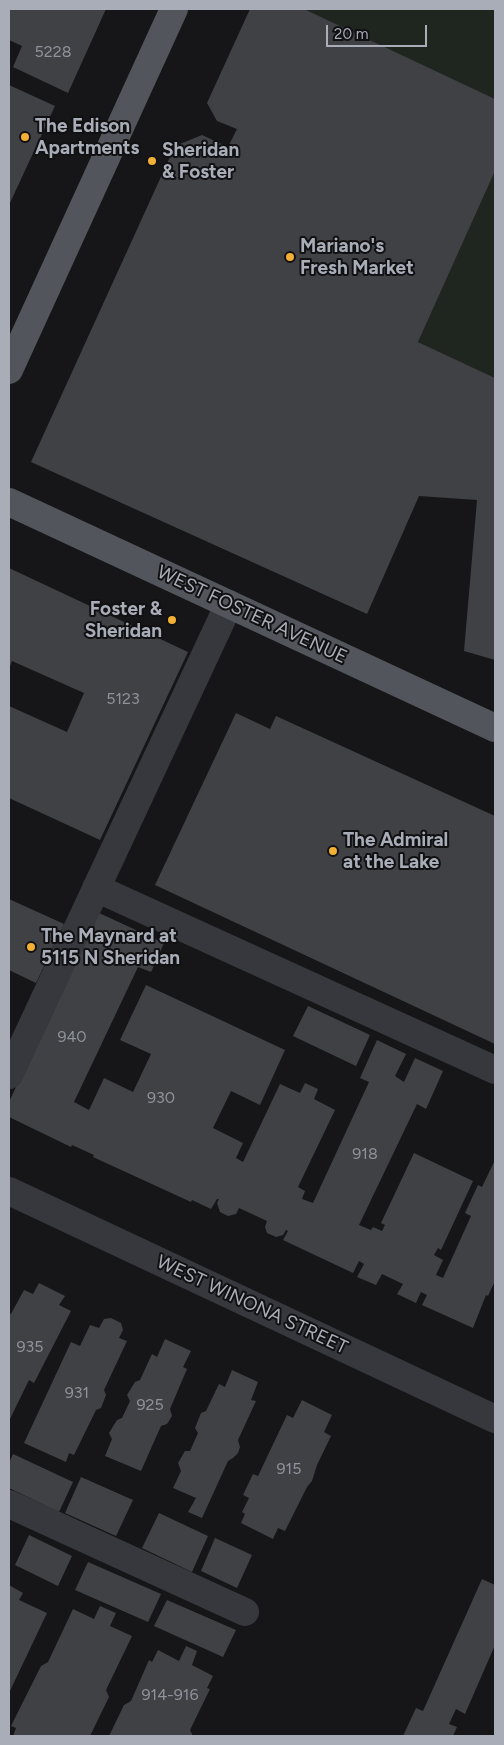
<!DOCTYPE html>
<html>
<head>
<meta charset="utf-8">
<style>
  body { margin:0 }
  #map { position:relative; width:504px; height:1745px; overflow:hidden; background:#161618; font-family:Figtree,sans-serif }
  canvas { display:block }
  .frame { position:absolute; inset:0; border:10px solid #a8adb8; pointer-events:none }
  .scale { position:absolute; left:326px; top:25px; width:101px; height:22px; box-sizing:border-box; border:2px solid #a8adb8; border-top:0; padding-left:6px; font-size:15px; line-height:18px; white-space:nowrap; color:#a8adb8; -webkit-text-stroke:4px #111113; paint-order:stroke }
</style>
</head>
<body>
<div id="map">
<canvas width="504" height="1745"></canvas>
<div class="frame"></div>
<div class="scale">20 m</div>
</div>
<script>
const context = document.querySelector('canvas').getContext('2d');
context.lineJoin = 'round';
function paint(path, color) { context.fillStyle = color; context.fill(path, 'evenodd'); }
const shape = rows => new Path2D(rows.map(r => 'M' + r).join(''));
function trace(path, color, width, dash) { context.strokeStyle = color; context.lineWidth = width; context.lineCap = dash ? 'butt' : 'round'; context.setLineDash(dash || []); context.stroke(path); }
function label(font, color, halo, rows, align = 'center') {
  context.font = font + ' Figtree,sans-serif'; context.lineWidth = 4; context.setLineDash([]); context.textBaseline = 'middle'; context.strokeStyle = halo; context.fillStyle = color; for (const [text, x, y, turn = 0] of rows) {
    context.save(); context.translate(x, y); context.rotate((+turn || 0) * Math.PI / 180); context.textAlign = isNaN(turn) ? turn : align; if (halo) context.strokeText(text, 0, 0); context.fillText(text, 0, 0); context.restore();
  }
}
paint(shape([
  [304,9,495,9,495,99,448,77],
  [495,171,495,378,418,342]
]), '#1e261f');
paint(shape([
  [9,9,106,9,68,93,13,67,22,46,9,40],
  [250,9,304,9,495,99,495,171,418,342,495,378,495,660,464,651,477,500,419,496,367,614,31,462,175,146,202,135,228,147,237,129,217,121,207,103],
  [9,85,55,106,9,205],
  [9,568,188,652,100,840,9,798,9,706,67,732,84,693,12,661,9,669],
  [236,713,270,729,276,716,495,816,495,1044,155,885],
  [9,899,64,924,36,983,9,970],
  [97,912,164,943,151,972,138,967,74,1102,89,1110,104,1078,133,1092,151,1054,120,1040,146,985,285,1050,260,1105,231,1091,213,1128,243,1143,236,1158,243,1162,280,1084,300,1093,305,1083,318,1089,314,1099,335,1110,298,1187,305,1191,302,1199,313,1203,369,1082,360,1078,377,1040,406,1054,395,1076,404,1082,415,1058,443,1071,426,1109,417,1104,359,1225,371,1230,373,1227,382,1231,385,1225,381,1223,414,1153,473,1181,441,1250,438,1248,434,1255,443,1260,436,1275,443,1278,471,1216,465,1213,478,1185,482,1187,495,1160,495,1281,488,1296,486,1295,473,1328,422,1305,427,1295,421,1292,416,1303,397,1294,403,1284,382,1274,376,1285,357,1277,364,1264,359,1261,353,1273,283,1240,288,1231,286,1230,283,1235,276,1237,267,1233,265,1227,267,1221,239,1208,236,1214,228,1216,220,1212,217,1203,219,1199,217,1199,211,1209,192,1200,191,1202,93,1157,94,1155,72,1145,71,1147,9,1117,9,1102],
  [308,1006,370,1035,356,1066,293,1036],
  [39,1283,65,1296,59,1305,71,1311,34,1383,29,1380,9,1421,9,1313,11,1314,24,1290,33,1294],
  [111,1318,121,1323,123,1330,119,1338,127,1341,104,1390,106,1395,101,1408,96,1410,74,1455,69,1453,66,1462,24,1443,71,1342,80,1346,90,1325,99,1328,104,1319],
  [165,1339,191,1351,183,1367,187,1369,170,1409,172,1416,167,1424,161,1426,141,1471,105,1456,112,1439,109,1433,117,1420,122,1418,130,1401,127,1395,135,1382,140,1380,152,1354,157,1357],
  [232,1370,258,1382,251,1400,256,1401,238,1440,240,1447,238,1453,233,1458,228,1461,202,1518,188,1512,196,1498,173,1488,181,1471,178,1463,185,1451,190,1451,198,1433,195,1428,201,1413,206,1411,219,1384,225,1387],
  [302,1400,332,1415,324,1432,331,1436,317,1465,312,1481,307,1487,285,1531,278,1528,273,1539,241,1523,245,1514,242,1512,249,1498,243,1495,253,1474,258,1476,287,1415,293,1418],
  [13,1454,73,1482,59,1512,9,1488,9,1463],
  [81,1477,133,1500,116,1536,65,1513],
  [159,1513,208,1536,192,1572,142,1548],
  [29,1535,72,1556,58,1586,15,1565],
  [215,1538,252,1555,237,1588,201,1571],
  [88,1562,161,1594,148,1622,75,1590],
  [482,1579,495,1585,495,1645,465,1714,456,1709,449,1724,457,1727,453,1736,403,1736,416,1708,423,1711],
  [9,1585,23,1593,19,1600,47,1613,9,1693],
  [167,1600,236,1630,223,1657,154,1626],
  [100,1606,116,1613,110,1626,132,1636,106,1690,109,1697,90,1736,13,1736,16,1728,11,1726,41,1666,48,1662,73,1609,94,1619],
  [186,1646,197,1651,192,1665,213,1676,207,1688,210,1689,190,1730,193,1736,109,1736,124,1705,131,1701,149,1660,152,1662,158,1650,179,1661]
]), '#404145');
trace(shape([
  [96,888,495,1070],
  [9,1075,229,604],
  [9,1191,495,1419],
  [9,1504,245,1612]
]), '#37383d', 28);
trace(shape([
  [9,370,174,9],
  [9,502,495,728]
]), '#53555c', 28);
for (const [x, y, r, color] of [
  [25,137,5,"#f2b134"],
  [152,161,5,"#f2b134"],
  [290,257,5,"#f2b134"],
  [172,620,5,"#f2b134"],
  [333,851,5,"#f2b134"],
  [31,947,5,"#f2b134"]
]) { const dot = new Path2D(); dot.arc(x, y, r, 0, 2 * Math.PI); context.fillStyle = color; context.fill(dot); trace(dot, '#111113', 2); }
label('16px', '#8e929b', null, [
  ["5228",53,52],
  ["5123",123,699],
  ["940",72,1037],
  ["930",161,1098],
  ["918",365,1154],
  ["935",30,1347],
  ["931",77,1393],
  ["925",150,1405],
  ["915",289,1469],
  ["914-916",170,1695]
]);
label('bold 19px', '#a8adb8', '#111113', [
  ["The Edison",35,126],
  ["Apartments",35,148],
  ["Sheridan",162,150],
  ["& Foster",162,172],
  ["Mariano's",300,246],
  ["Fresh Market",300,268],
  ["Foster &",162,609,"right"],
  ["Sheridan",162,631,"right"],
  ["The Admiral",343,840],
  ["at the Lake",343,862],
  ["The Maynard at",41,936],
  ["5115 N Sheridan",41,958]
], 'left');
label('19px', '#a8adb8', '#111113', [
  ["WEST FOSTER AVENUE",252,615,25],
  ["WEST WINONA STREET",252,1305,25]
]);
</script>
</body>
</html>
